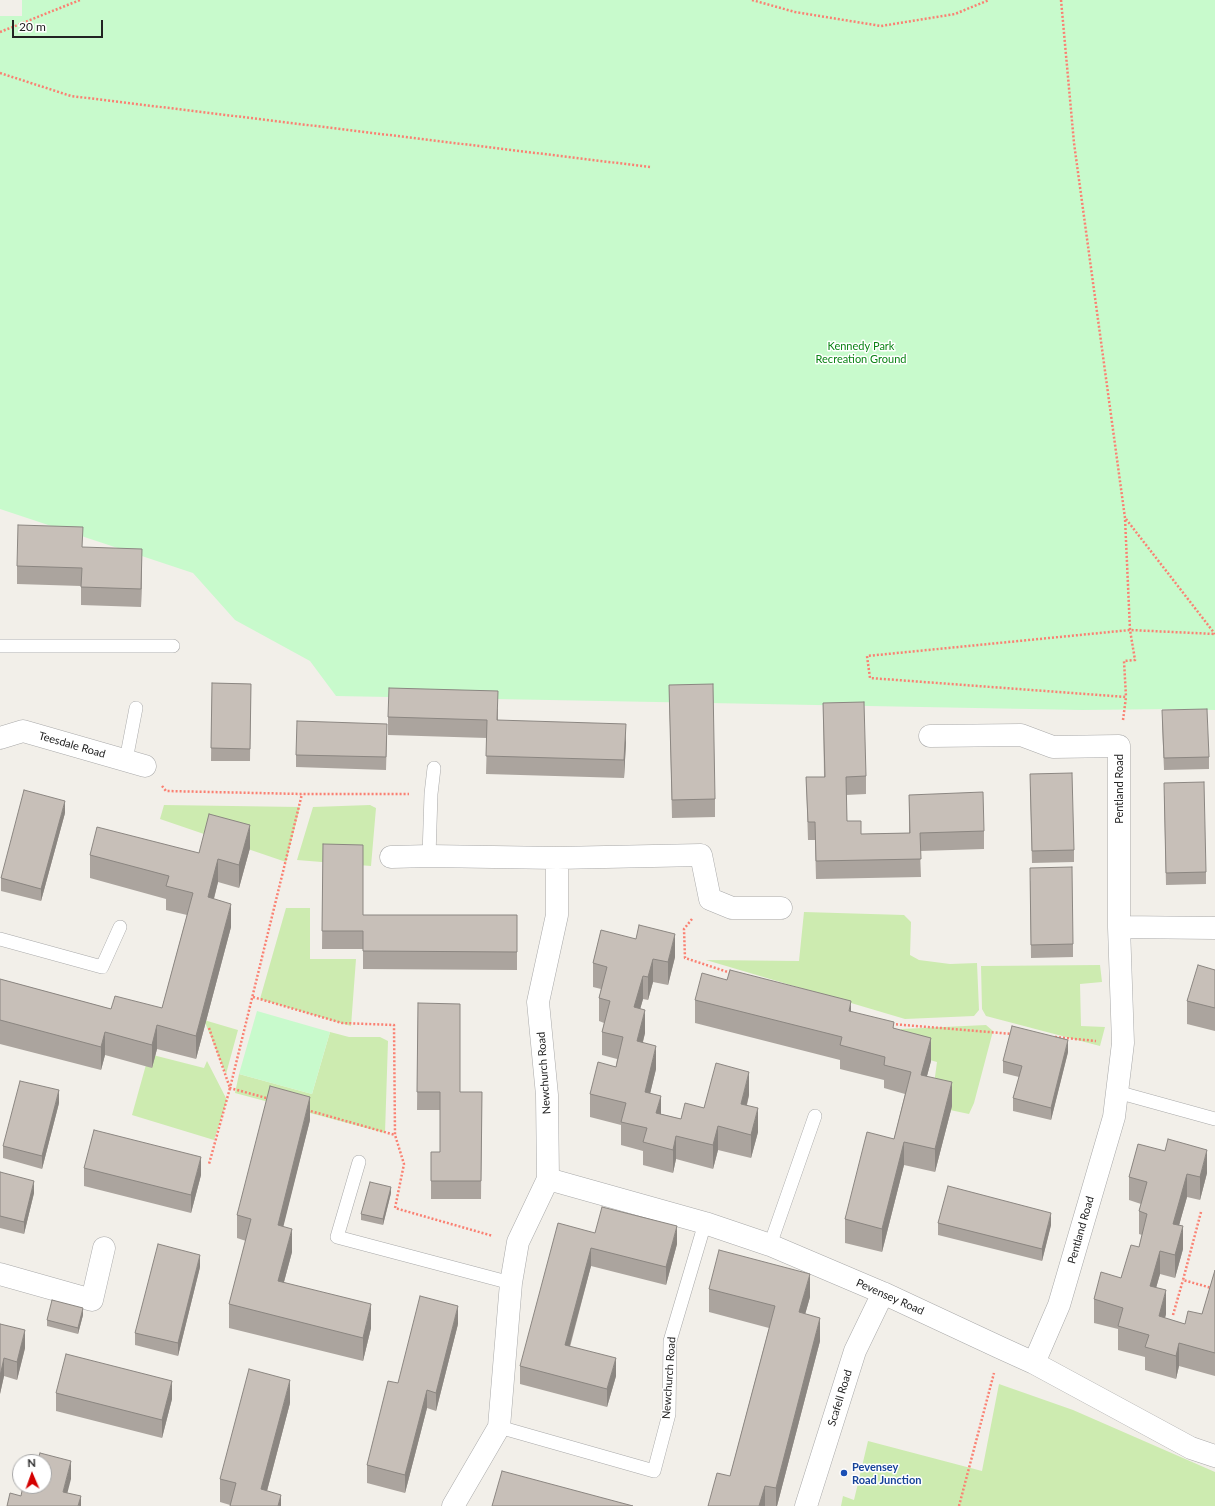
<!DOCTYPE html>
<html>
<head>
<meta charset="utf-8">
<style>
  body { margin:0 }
  #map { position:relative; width:1215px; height:1506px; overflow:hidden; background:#f2efe9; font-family:Lato,sans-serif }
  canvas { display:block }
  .north { position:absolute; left:12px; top:1454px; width:40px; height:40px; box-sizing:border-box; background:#fff; border:1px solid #a7a7a7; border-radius:50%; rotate:358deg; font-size:11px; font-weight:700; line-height:16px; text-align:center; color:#222 }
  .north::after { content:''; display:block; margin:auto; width:14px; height:18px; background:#d40000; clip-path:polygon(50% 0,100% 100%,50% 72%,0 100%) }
  .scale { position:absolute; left:12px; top:20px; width:91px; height:18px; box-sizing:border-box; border:2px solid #222; border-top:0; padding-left:5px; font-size:12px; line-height:14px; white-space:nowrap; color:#222; -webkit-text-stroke:3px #fff; paint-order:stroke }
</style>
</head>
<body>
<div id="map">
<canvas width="1215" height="1506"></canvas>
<div class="north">N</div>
<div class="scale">20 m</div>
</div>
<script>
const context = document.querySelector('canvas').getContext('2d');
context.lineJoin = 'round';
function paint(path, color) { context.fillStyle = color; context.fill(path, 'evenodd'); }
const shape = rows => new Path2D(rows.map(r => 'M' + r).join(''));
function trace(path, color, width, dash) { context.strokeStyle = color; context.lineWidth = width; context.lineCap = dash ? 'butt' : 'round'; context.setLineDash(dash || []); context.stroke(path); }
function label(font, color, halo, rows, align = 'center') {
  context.font = font + ' Lato,sans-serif'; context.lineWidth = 3; context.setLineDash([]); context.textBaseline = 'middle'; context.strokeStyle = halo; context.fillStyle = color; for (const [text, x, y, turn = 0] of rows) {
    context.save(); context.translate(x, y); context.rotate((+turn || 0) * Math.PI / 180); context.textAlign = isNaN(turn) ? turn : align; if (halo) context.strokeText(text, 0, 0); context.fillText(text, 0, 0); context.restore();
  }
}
paint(shape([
  [164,805,300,807,286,862,160,819],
  [370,805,376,808,371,866,297,860,313,807],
  [286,908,310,908,310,959,356,959,351,1026,260,999],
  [804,912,904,915,911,922,910,955,919,960,950,964,977,963,979,1010,974,1016,905,1019,706,960,799,961],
  [1100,965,1102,982,1080,984,1081,1026,1105,1027,1100,1046,986,1016,982,1009,981,966],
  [204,1020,238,1030,226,1074],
  [986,1025,993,1031,974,1103,969,1114,931,1106,937,1062,894,1050,901,1029],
  [330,1032,349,1037,380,1037,388,1041,385,1133,235,1093,239,1074,312,1094],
  [149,1054,204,1068,207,1061,227,1100,214,1140,132,1115],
  [999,1384,1073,1410,1215,1472,1215,1506,841,1506,843,1496,854,1500,868,1441,982,1471]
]), '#cdebb0');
paint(shape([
  [22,0,1215,0,1215,710,1172,709,1082,710,336,696,310,661,235,620,193,573,0,509,0,16,22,16],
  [257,1011,330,1032,312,1094,239,1074]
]), '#c8facc');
const service = shape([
  [0,646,173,646],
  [126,760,136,708],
  [429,856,431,794,434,768],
  [0,939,102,967,120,927],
  [1117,1092,1215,1119],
  [359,1162,337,1237,511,1283],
  [770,1245,815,1116],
  [499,1427,654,1471,669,1414,670,1341,705,1223]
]);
const minor = shape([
  [930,736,1021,735,1053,747,1119,746,1119,927,1123,1043,1114,1117,1059,1305,1034,1363],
  [0,738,23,731,145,766],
  [391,857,429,856,557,858,701,855,710,899,732,908,781,908],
  [1119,927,1215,928],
  [548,1179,705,1223,770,1245,883,1293,1001,1348,1034,1363,1191,1448,1215,1456],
  [0,1274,92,1300,104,1248],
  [453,1506,499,1427,511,1283,518,1242,548,1179,547,1095,538,1002,557,915,557,858],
  [806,1506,855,1351,883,1293]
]);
trace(service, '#a9a9a9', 14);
trace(minor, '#a9a9a9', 23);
trace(shape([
  [752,0,795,12,881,26,955,14,989,0],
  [1061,0,1074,143,1125,518,1130,630,1135,660,1124,661,1126,697],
  [0,32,80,0],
  [0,73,71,96,650,167],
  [1126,519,1215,634],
  [1123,720,1126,697,870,678,867,656,1130,630,1215,634],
  [162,786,166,791,302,794,409,794],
  [692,919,684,929,685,958,731,973],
  [253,997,342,1023,394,1025,395,1135,404,1164,395,1208,493,1236],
  [892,1024,1013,1034],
  [209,1028,230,1088,209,1164],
  [1055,1037,1096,1041],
  [270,1099,230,1088,302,794],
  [307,1110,395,1135],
  [1201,1212,1183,1280,1215,1289],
  [1173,1315,1183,1280],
  [959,1506,994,1373]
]), '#fa8072', 2.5, [2, 2]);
trace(service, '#fff', 13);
trace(minor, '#fff', 22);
paint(shape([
  [83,547,142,567,141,607,81,605,81,586,17,584,17,566],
  [212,683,251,684,250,761,211,761],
  [669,685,715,799,715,817,672,818],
  [823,703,866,776,866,794,846,795,847,821,861,834,909,833,909,795,984,831,984,849,920,851,921,877,816,879,815,840,808,840,806,777,824,777],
  [498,709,498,720,626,742,624,778,486,774,487,738,388,735,388,717],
  [1162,722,1209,757,1209,769,1164,770],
  [387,736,386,770,296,767,296,755],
  [1030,786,1074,850,1074,862,1032,863],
  [1164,795,1206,872,1206,884,1166,885],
  [65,813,41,901,1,891,1,878],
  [323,844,363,915,517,915,517,970,363,969,363,949,322,949],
  [250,848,239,888,218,882,214,899,231,927,196,1059,157,1049,152,1068,105,1055,101,1070,0,1044,0,979,111,1009,162,1008,187,915,166,910,166,899,90,878,90,855,199,853],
  [1030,880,1073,944,1073,957,1031,958],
  [601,930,675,957,668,985,653,982,648,1000,643,999,640,1009,645,1033,643,1042,656,1069,650,1093,661,1114,681,1119,704,1108,749,1095,747,1105,758,1132,751,1158,718,1150,713,1169,676,1159,673,1173,643,1165,643,1151,621,1145,621,1125,590,1117,590,1094,616,1067,617,1059,602,1055,602,1032,604,1023,599,1021,599,998,601,989,593,987,593,963],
  [1215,970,1215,1031,1187,1024,1187,1001],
  [695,1000,851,1012,894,1028,931,1061,927,1076,952,1106,935,1172,904,1165,882,1252,845,1243,845,1219,894,1139,905,1094,884,1088,884,1080,840,1069,840,1060,695,1023],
  [418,1003,460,1092,482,1092,481,1199,431,1199,431,1152,440,1152,440,1110,417,1110],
  [1068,1052,1051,1120,1013,1111,1013,1098,1019,1077,1003,1073,1003,1061],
  [59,1103,42,1169,3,1158,3,1146],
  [310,1120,283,1226,292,1252,284,1282,371,1328,363,1361,229,1328,229,1304,246,1241,237,1238,237,1215],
  [1138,1144,1207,1173,1200,1200,1187,1197,1179,1225,1183,1249,1175,1278,1160,1274,1156,1288,1166,1314,1165,1318,1185,1324,1202,1314,1215,1270,1215,1376,1179,1366,1176,1379,1145,1370,1145,1357,1118,1350,1118,1329,1094,1323,1094,1299,1121,1278,1139,1247,1142,1235,1139,1234,1139,1211,1141,1204,1129,1200,1129,1177],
  [84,1168,201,1175,191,1213,84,1186],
  [0,1172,34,1193,24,1234,0,1228],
  [391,1193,383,1225,361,1220,361,1214],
  [938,1223,1051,1225,1042,1261,938,1235],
  [595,1233,677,1244,666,1285,591,1266,570,1347,616,1376,607,1407,520,1384,520,1366],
  [200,1267,178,1356,135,1345,135,1333],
  [709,1289,810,1297,805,1314,820,1341,777,1506,708,1506,730,1476,769,1328,709,1312],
  [83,1315,78,1334,47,1326,47,1320],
  [0,1324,25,1348,17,1380,4,1376,0,1394],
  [458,1324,436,1411,427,1408,405,1493,367,1483,367,1465,398,1383],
  [56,1393,172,1399,162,1438,56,1411],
  [290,1403,267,1491,281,1506,230,1505,220,1502,220,1479]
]), '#aba49e');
paint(shape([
  [142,549,142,567,141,607,141,589],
  [626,724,626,742,624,778,624,760],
  [65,801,65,813,41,901,41,889],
  [250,825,250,848,239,888,239,865],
  [218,859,218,882,208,921,208,897],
  [231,904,231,927,196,1059,196,1036],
  [675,934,675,957,668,985,668,962],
  [653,959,653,982,648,1000,648,977],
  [643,976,643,999,634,1031,634,1007],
  [851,1001,851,1024,849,1011],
  [645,1010,645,1033,637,1064,637,1041],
  [157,1025,157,1049,152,1068,152,1045],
  [105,1032,105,1055,101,1070,101,1047],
  [931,1038,931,1061,921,1098,921,1075],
  [1068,1040,1068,1052,1051,1120,1051,1108],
  [656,1046,656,1069,645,1115,645,1092],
  [749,1072,749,1095,741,1127,741,1104],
  [952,1082,952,1106,935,1172,935,1149],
  [59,1090,59,1103,42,1169,42,1156],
  [661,1096,661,1119,656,1113],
  [310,1097,310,1120,278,1248,278,1225],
  [758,1108,758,1132,751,1158,751,1135],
  [718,1126,718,1150,713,1169,713,1145],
  [676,1136,676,1159,673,1173,673,1150],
  [904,1142,904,1165,882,1252,882,1229],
  [1207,1150,1207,1173,1200,1200,1200,1177],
  [201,1157,201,1175,191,1213,191,1195],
  [1187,1174,1187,1197,1173,1247,1173,1224],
  [34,1181,34,1193,24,1234,24,1222],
  [391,1187,391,1193,383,1225,383,1219],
  [1051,1213,1051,1225,1042,1261,1042,1249],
  [677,1226,677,1244,666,1285,666,1267],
  [1183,1226,1183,1249,1175,1278,1175,1255],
  [292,1229,292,1252,278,1304,278,1281],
  [591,1248,591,1266,565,1363,565,1345],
  [1160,1251,1160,1274,1150,1309,1150,1286],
  [200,1255,200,1267,178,1356,178,1343],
  [810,1274,810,1297,799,1336,799,1312],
  [1166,1290,1166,1314,1159,1340,1159,1316],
  [371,1304,371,1328,363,1361,363,1338],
  [458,1306,458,1324,436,1411,436,1393],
  [83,1308,83,1315,78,1334,78,1328],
  [820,1318,820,1341,777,1506,776,1506,776,1488],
  [25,1330,25,1348,17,1380,17,1362],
  [1179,1343,1179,1366,1176,1379,1176,1356],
  [4,1358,4,1376,0,1394,0,1376],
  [616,1358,616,1376,607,1407,607,1389],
  [290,1380,290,1403,263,1506,261,1489],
  [172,1381,172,1399,162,1438,162,1420],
  [427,1390,427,1408,405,1493,405,1475],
  [71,1461,71,1479,64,1506,63,1492],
  [765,1486,765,1506,759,1506],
  [281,1495,281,1506,278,1506],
  [81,1496,81,1506,78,1506]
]), '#8b8681');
const building = shape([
  [18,525,83,527,82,547,142,549,141,589,81,587,82,568,17,566,18,525],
  [212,683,251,684,250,749,211,748,212,683],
  [713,684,715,799,672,800,669,685,713,684],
  [389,688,498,691,497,720,626,724,624,760,486,756,487,720,388,717,389,688],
  [864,702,866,776,846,777,847,821,861,821,861,834,910,833,909,795,983,792,984,831,920,833,921,859,816,861,815,822,808,822,806,777,825,777,823,703,864,702],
  [1207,709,1209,757,1164,758,1162,710,1207,709],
  [297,721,387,724,386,757,296,755,297,721],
  [1072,773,1074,850,1032,851,1030,774,1072,773],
  [1204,782,1206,872,1166,873,1164,783,1204,782],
  [24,790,65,801,41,889,1,878,24,790],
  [209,814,250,825,239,865,218,859,208,897,231,904,196,1036,157,1025,152,1045,105,1032,101,1047,0,1020,0,979,111,1009,115,996,162,1008,193,893,166,886,169,876,90,855,97,827,199,853,209,814],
  [323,844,363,845,363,915,517,915,517,952,363,951,363,931,322,931,323,844],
  [1072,867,1073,944,1031,945,1030,868,1072,867],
  [639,925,675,934,668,962,653,959,648,977,643,976,634,1007,645,1010,637,1041,656,1046,645,1092,661,1096,656,1113,681,1119,685,1103,704,1108,716,1063,749,1072,741,1104,758,1108,751,1135,718,1126,713,1145,676,1136,673,1150,643,1142,647,1128,621,1122,626,1103,590,1094,598,1062,616,1067,623,1037,602,1032,610,1001,599,998,607,967,593,963,601,930,636,939,639,925],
  [1198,965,1215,970,1215,1008,1187,1001,1198,965],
  [730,970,851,1001,849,1011,894,1022,893,1028,931,1038,921,1075,952,1082,935,1149,904,1142,882,1229,845,1219,867,1132,894,1139,911,1072,884,1065,885,1057,840,1045,842,1037,695,1000,702,973,727,980,730,970],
  [418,1003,460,1004,460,1092,482,1092,481,1181,431,1181,431,1152,440,1152,440,1092,417,1092,418,1003],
  [1012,1026,1068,1040,1051,1108,1013,1098,1022,1066,1003,1061,1012,1026],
  [20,1081,59,1090,42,1156,3,1146,20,1081],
  [270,1086,310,1097,278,1225,292,1229,278,1281,371,1304,363,1338,229,1304,251,1219,237,1215,270,1086],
  [94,1130,201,1157,191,1195,84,1168,94,1130],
  [1168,1139,1207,1150,1200,1177,1187,1174,1173,1224,1183,1226,1175,1255,1160,1251,1150,1286,1166,1290,1159,1316,1185,1324,1188,1311,1202,1314,1215,1270,1215,1353,1179,1343,1176,1356,1145,1347,1149,1335,1118,1326,1123,1308,1094,1299,1101,1272,1121,1278,1131,1245,1139,1247,1147,1214,1139,1211,1147,1182,1129,1177,1138,1144,1165,1151,1168,1139],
  [0,1172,34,1181,24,1222,0,1216,0,1172],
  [370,1182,391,1187,383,1219,361,1214,370,1182],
  [948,1186,1051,1213,1042,1249,938,1223,948,1186],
  [602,1207,677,1226,666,1267,591,1248,565,1345,616,1358,607,1389,520,1366,558,1223,595,1233,602,1207],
  [158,1244,200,1255,178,1343,135,1333,158,1244],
  [719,1250,810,1274,799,1312,820,1318,776,1488,765,1486,759,1506,708,1506,717,1473,730,1476,775,1306,709,1289,719,1250],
  [420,1296,458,1306,436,1393,427,1390,405,1475,367,1465,388,1381,398,1383,420,1296],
  [52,1300,83,1308,78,1328,47,1320,52,1300],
  [0,1324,25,1330,17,1362,4,1358,0,1376,0,1324],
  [66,1354,172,1381,162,1420,56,1393,66,1354],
  [249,1369,290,1380,261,1489,281,1495,278,1506,230,1506,236,1483,220,1479,249,1369],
  [40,1453,71,1461,63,1492,81,1496,78,1506,7,1506,10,1493,21,1496,23,1486,44,1486,44,1462,37,1462,40,1453],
  [502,1471,633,1506,492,1506,502,1471]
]);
paint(building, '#c7bfb8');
trace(building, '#8b8681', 1);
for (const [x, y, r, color] of [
  [844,1473,4,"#1a4fb4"]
]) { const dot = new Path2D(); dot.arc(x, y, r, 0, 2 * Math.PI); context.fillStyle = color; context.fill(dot); trace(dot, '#fff', 1.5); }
label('11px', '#0c8416', '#fff', [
  ["Kennedy Park",861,346],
  ["Recreation Ground",861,359]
]);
label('11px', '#222', '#fff', [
  ["Teesdale Road",72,745,16],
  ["Pentland Road",1119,789,-90],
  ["Newchurch Road",544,1073,-94],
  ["Pentland Road",1081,1230,-74],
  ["Pevensey Road",890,1297,24],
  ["Newchurch Road",669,1378,-86],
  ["Scafell Road",840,1398,-73]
]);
label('bold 11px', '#164399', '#fff', [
  ["Pevensey",852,1467],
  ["Road Junction",852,1480]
], 'left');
</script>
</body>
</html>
